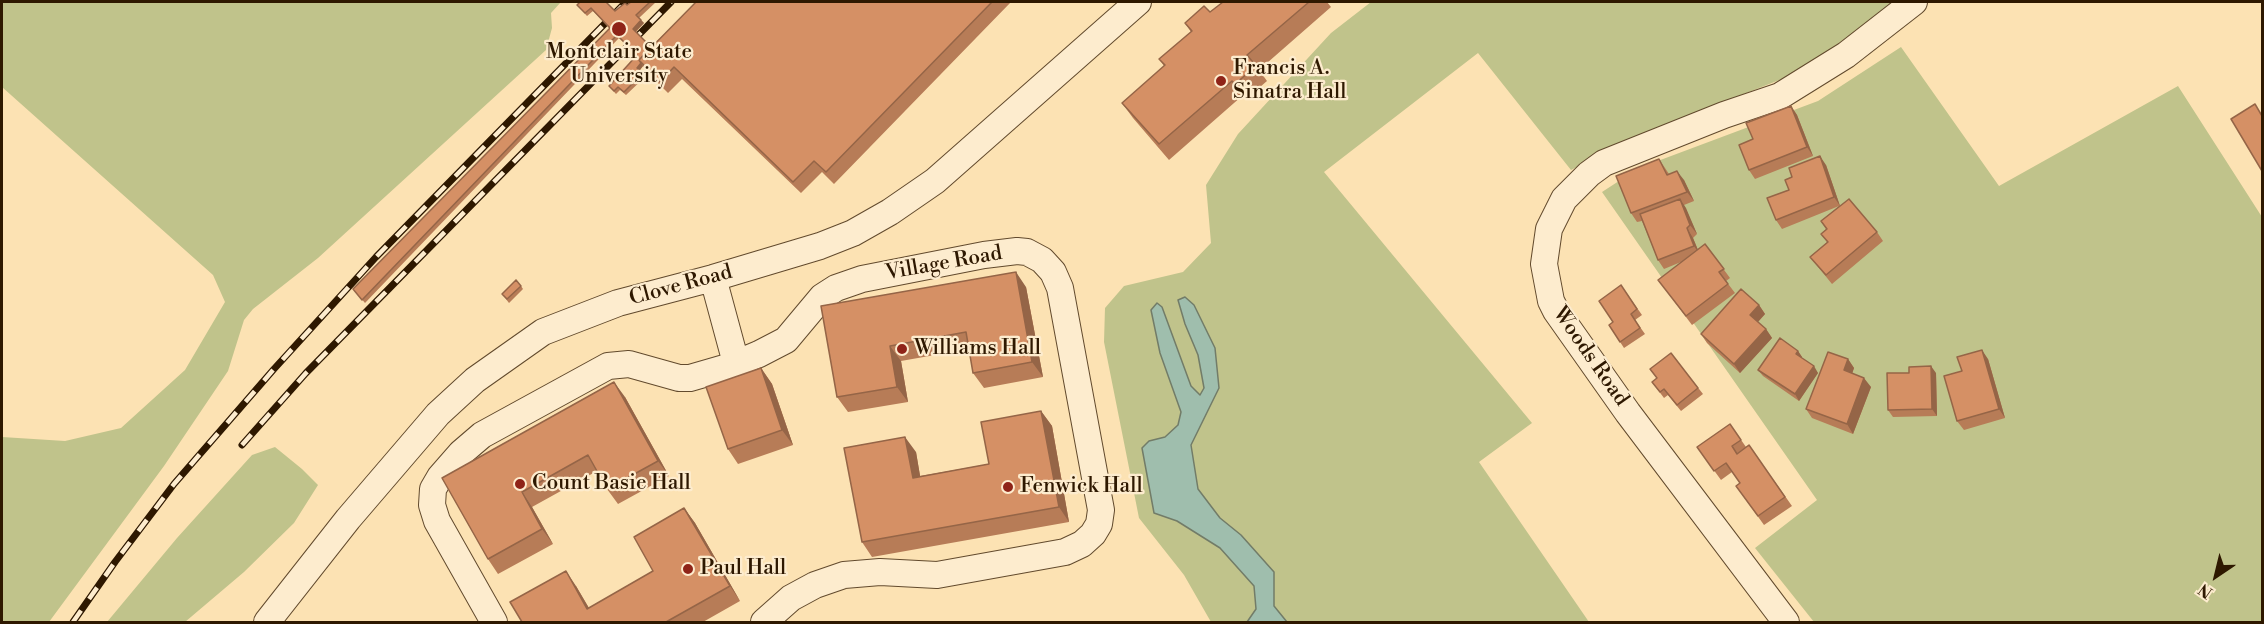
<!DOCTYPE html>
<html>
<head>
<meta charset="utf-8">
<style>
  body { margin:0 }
  #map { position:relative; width:2264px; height:624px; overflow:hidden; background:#fce2b3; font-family:"Libre Bodoni",serif }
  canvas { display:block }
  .frame { position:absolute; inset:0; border:3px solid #2e1800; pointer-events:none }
  .north { position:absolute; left:2186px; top:546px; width:60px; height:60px; -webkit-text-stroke:4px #fdecce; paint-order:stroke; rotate:215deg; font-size:16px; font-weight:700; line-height:24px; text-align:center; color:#2e1800 }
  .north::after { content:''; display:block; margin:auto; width:21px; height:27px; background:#2e1800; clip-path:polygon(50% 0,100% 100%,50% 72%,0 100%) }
</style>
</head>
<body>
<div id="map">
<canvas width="2264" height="624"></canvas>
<div class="frame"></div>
<div class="north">N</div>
</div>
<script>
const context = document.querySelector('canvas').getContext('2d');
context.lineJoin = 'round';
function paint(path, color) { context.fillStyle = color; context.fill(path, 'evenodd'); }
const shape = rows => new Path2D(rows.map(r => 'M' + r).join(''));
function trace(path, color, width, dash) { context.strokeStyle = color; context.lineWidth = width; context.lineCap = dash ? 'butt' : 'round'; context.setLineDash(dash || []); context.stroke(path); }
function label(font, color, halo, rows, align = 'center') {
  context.font = font + ' "Libre Bodoni",serif'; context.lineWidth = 4.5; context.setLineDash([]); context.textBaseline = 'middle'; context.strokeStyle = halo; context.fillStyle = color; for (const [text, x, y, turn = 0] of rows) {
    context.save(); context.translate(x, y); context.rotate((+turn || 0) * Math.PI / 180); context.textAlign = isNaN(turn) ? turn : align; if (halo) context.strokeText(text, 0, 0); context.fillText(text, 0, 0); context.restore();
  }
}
paint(shape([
  [2,2,561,2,551,13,552,28,546,50,318,258,253,309,244,320,228,371,164,466,49,622,2,622,2,437,65,441,121,428,185,370,225,302,213,275,2,87],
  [1371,2,1896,2,1877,17,1792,75,1630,139,1571,170,1478,53,1324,172,1532,423,1479,462,1589,622,1211,622,1184,575,1139,518,1104,342,1105,308,1124,286,1183,272,1211,243,1206,185,1238,134,1331,33],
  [1901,47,1999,186,2178,86,2262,217,2262,622,1814,622,1755,548,1817,500,1602,192,1639,168,1818,101],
  [275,447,302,469,318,485,294,523,244,572,185,622,107,622,177,538,252,455]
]), '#c0c38b');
const water = shape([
  [1185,297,1194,305,1215,348,1219,388,1191,445,1198,489,1220,518,1241,535,1274,572,1274,606,1287,622,1247,622,1256,609,1254,586,1220,548,1177,521,1154,513,1142,448,1149,441,1165,437,1178,425,1181,412,1160,353,1151,310,1157,303,1162,307,1191,386,1200,395,1204,388,1198,355,1185,324,1178,300,1185,297]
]);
paint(water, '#9fbead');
trace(water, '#727c68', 1.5);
const minor = shape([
  [713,278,736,363],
  [267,622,348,519,438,414,475,380,543,332,618,303,713,278,820,246,853,233,890,212,935,181,1138,2],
  [494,622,437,521,432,505,433,489,440,477,461,453,482,435,608,366,629,364,679,378,690,378,728,367,759,354,786,340,822,297,836,288,862,279,984,255,1017,251,1027,252,1042,260,1053,272,1060,288,1101,510,1099,524,1093,534,1082,544,1065,552,937,575,880,572,844,575,815,585,791,598,764,622],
  [1786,622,1628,413,1556,311,1551,301,1544,264,1549,229,1564,199,1589,174,1604,163,1724,115,1780,96,1846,55,1914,2]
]);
trace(minor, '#624a2d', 28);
trace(minor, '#fdecce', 26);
const rail = shape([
  [242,445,306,373,671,2],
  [73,622,115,562,174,484,274,369,376,257,626,2]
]);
trace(rail, '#2e1800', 7);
trace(rail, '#fdecce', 4.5, [14]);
paint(shape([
  [631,2,656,2,639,18,644,23,636,32,651,47,696,2,1011,2,834,184,822,172,801,193,682,79,668,93,647,72,643,66,640,70,646,76,626,95,620,90,616,94,609,86,637,55,619,38,365,303,353,289,610,29,593,11,587,16,577,5,615,11,627,5],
  [1223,2,1327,2,1331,7,1259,70,1267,81,1245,100,1242,96,1169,160,1133,118,1122,103,1164,66,1159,59,1191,32,1185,23,1210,12],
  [1791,106,1797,115,1813,156,1755,179,1749,170,1753,139],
  [1659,159,1669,174,1684,180,1694,201,1684,205,1697,234,1693,238,1698,250,1705,244,1730,278,1726,281,1735,293,1692,325,1665,289,1681,262,1664,269,1658,260,1642,221,1637,222,1631,213],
  [1826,165,1840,206,1877,232,1883,241,1832,284,1810,257,1827,242,1821,234,1826,229,1821,221,1839,206,1782,229,1776,220,1789,190],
  [1621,285,1642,315,1635,320,1645,334,1624,348,1609,325,1613,322],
  [521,286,523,289,509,303,502,294],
  [1026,287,1043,377,984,388,973,373,969,349,901,361,908,402,848,412,837,397,821,306],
  [1759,305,1765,314,1758,322,1766,329,1772,338,1740,373,1707,343,1701,334],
  [1798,351,1802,357,1802,358,1818,373,1799,401,1763,376,1758,370],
  [1671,353,1703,394,1681,411,1668,395,1664,398,1652,382,1657,378],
  [1848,359,1854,368,1852,374,1871,387,1853,434,1812,418,1806,409],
  [1988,359,2005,418,1964,430,1957,421,1962,371],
  [761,368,772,384,793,445,738,464,728,449],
  [1936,373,1937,416,1893,417,1888,410],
  [625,397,669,476,618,504,607,489,597,471,532,507,553,544,498,574,488,559,442,478],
  [1041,411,1052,426,1069,522,872,557,862,542,916,452,920,476,989,464],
  [1730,424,1746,447,1749,445,1792,506,1764,525,1736,486,1740,483,1732,472,1721,480,1697,447],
  [684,508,695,523,740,601,703,622,522,622,576,586,589,608,653,571]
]), '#b77c57');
paint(shape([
  [641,20,644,23,635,32,633,29],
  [641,63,643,66,639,71,637,68],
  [1791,106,1797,115,1813,156,1807,147],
  [1820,156,1826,165,1840,206,1834,197],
  [1677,171,1684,180,1694,201,1687,192],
  [1680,199,1686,208,1697,234,1690,225],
  [1687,228,1693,238,1700,255,1694,246],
  [1016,272,1026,287,1043,377,1032,362],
  [1759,305,1765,314,1756,324,1750,315],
  [1766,329,1772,338,1740,373,1734,364],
  [890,346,901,361,908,402,897,387],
  [1982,350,1988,359,2005,418,1999,409],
  [1798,351,1802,357,1800,360,1796,354],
  [1848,359,1854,368,1850,379,1844,370],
  [1814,366,1818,373,1799,401,1795,394],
  [1931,366,1936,373,1937,416,1932,409],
  [761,368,772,384,793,445,782,430],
  [1864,378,1871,387,1853,434,1847,424],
  [614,382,625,397,669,476,658,461],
  [1041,411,1052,426,1069,522,1059,507],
  [905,437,916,452,923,493,913,478],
  [522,492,532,507,553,544,542,529],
  [684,508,695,523,740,601,730,586],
  [566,571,576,586,597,622,587,609]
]), '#956547');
const building = shape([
  [580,2,606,2,615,11,625,3,627,5,631,2,650,2,636,15,641,20,633,29,651,47,639,60,641,63,637,68,643,73,624,92,618,87,614,91,609,86,637,55,617,35,362,300,353,289,610,28,591,8,585,13,577,5,580,2],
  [696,2,992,2,826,172,814,161,793,182,674,67,660,82,639,60,696,2],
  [1223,2,1309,2,1247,55,1256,66,1235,84,1232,81,1159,144,1122,103,1165,65,1159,59,1192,31,1185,23,1204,6,1210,12,1223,2],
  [2255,104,2262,116,2262,171,2231,119,2255,104],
  [1791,106,1807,147,1749,170,1739,145,1753,139,1746,123,1791,106],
  [1820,156,1834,197,1776,220,1767,198,1789,190,1785,180,1792,177,1789,168,1820,156],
  [1659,159,1667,175,1677,171,1687,192,1631,213,1616,176,1659,159],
  [1680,199,1690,225,1687,228,1694,246,1658,260,1640,214,1680,199],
  [1849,199,1877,232,1826,275,1810,257,1828,242,1821,234,1827,229,1821,221,1849,199],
  [1705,244,1724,269,1719,272,1728,284,1686,316,1658,280,1705,244],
  [1016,272,1032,362,973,373,966,332,890,346,897,387,837,397,821,306,1016,272],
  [516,280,521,286,507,299,502,294,516,280],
  [1621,285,1637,309,1631,314,1640,328,1620,342,1609,325,1613,322,1599,301,1621,285],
  [1741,289,1759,305,1750,315,1766,329,1734,364,1701,334,1741,289],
  [1780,338,1798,351,1796,354,1814,366,1795,394,1758,370,1780,338],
  [1982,350,1999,409,1957,421,1944,376,1962,371,1957,357,1982,350],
  [1828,352,1848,359,1844,370,1864,378,1847,424,1806,409,1828,352],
  [1671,353,1698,388,1677,405,1664,389,1660,392,1652,382,1657,378,1650,369,1671,353],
  [1931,366,1932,409,1888,410,1887,373,1909,373,1909,367,1931,366],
  [761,368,782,430,728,449,706,387,761,368],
  [614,382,658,461,607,489,588,455,522,492,542,529,488,559,442,478,614,382],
  [1041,411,1059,507,862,542,844,448,905,437,913,478,989,464,981,422,1041,411],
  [1730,424,1741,440,1732,446,1737,454,1749,445,1785,497,1758,516,1736,486,1740,483,1726,463,1714,471,1697,447,1730,424],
  [684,508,730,586,666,622,522,622,510,602,566,571,587,609,653,571,634,537,684,508]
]);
paint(building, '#d59065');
trace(building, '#956547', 1.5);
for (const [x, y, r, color] of [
  [619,29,8,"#8f2418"],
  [1221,81,6,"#8f2418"],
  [902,349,6,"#8f2418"],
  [520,484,6,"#8f2418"],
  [1008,487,6,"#8f2418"],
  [688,569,6,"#8f2418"]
]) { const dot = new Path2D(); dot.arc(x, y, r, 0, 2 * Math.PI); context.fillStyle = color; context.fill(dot); trace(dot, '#fdecce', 2); }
label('21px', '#2e1800', '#fdecce', [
  ["Montclair State",619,53,"center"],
  ["University",619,77,"center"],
  ["Francis A.",1233,69],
  ["Sinatra Hall",1233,93],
  ["Williams Hall",914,349],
  ["Count Basie Hall",532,484],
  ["Fenwick Hall",1020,487],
  ["Paul Hall",700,569]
], 'left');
label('21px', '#2e1800', '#fdecce', [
  ["Village Road",944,264,-10],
  ["Clove Road",681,286,-15],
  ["Woods Road",1590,357,55]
]);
</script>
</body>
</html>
